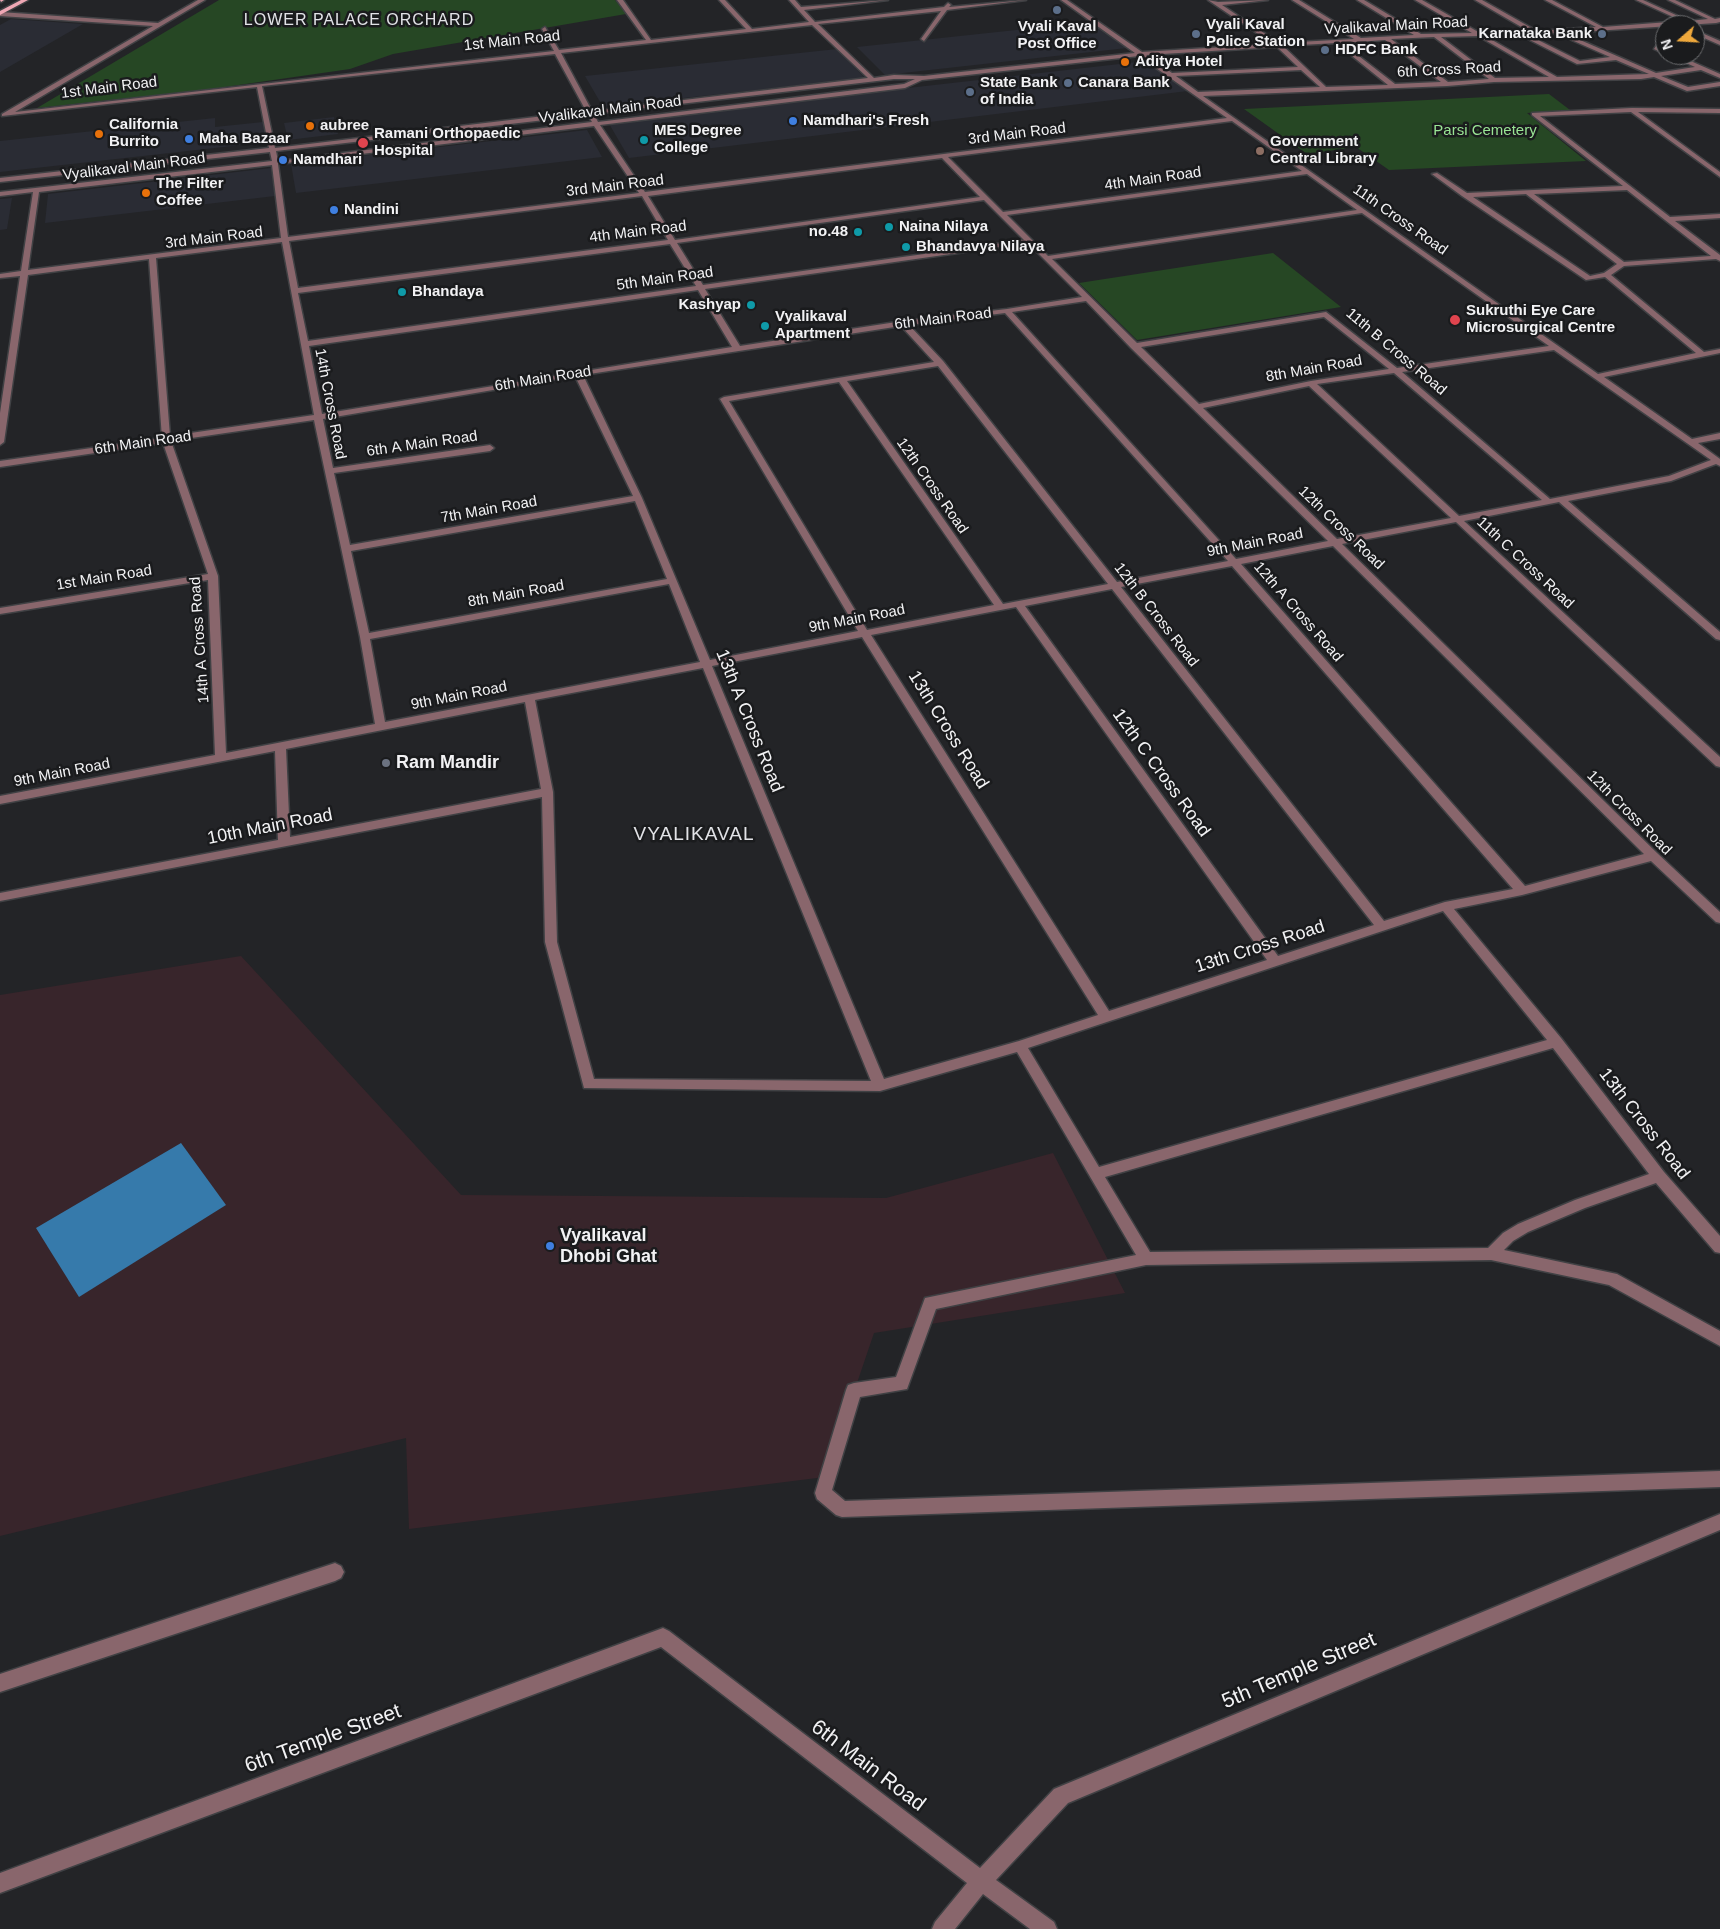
<!DOCTYPE html>
<html>
<head>
<meta charset="utf-8">
<style>
  body { margin:0 }
  #map { position:relative; width:1720px; height:1929px; overflow:hidden; background:#232427; font-family:Helvetica,sans-serif }
  canvas { display:block }
  .north { position:absolute; left:1655px; top:15px; width:50px; height:50px; box-sizing:border-box; background:#1a1b1d; border:1px solid #707173; border-radius:50%; rotate:251deg; font-size:14px; font-weight:700; line-height:20px; text-align:center; color:#f2f2f4 }
  .north::after { content:''; display:block; margin:auto; width:18px; height:22px; background:#eea83c; clip-path:polygon(50% 0,100% 100%,50% 72%,0 100%) }
</style>
</head>
<body>
<div id="map">
<canvas width="1720" height="1929"></canvas>
<div class="north">N</div>
</div>
<script>
const context = document.querySelector('canvas').getContext('2d');
context.lineJoin = 'round';
function paint(path, color) { context.fillStyle = color; context.fill(path, 'evenodd'); }
const shape = rows => new Path2D(rows.map(r => 'M' + r).join(''));
function trace(path, color, width, dash) { context.strokeStyle = color; context.lineWidth = width; context.lineCap = dash ? 'butt' : 'round'; context.setLineDash(dash || []); context.stroke(path); }
function label(font, color, halo, rows, align = 'center') {
  context.font = font + ' Helvetica,sans-serif'; context.lineWidth = 5; context.setLineDash([]); context.textBaseline = 'middle'; context.strokeStyle = halo; context.fillStyle = color; for (const [text, x, y, turn = 0] of rows) {
    context.save(); context.translate(x, y); context.rotate((+turn || 0) * Math.PI / 180); context.textAlign = isNaN(turn) ? turn : align; if (halo) context.strokeText(text, 0, 0); context.fillText(text, 0, 0); context.restore();
  }
}
paint(shape([
  [11,19,83,24,0,72,0,25],
  [1091,22,1127,48,885,75,857,47],
  [837,49,865,78,603,107,585,76],
  [1146,61,1188,91,629,158,608,122],
  [334,117,338,134,288,140,284,123],
  [215,118,215,127,263,122,268,142,0,172,0,141],
  [587,130,602,157,296,193,291,164],
  [271,168,275,196,45,223,48,194],
  [12,198,7,229,0,230,0,199]
]), '#2a2c34');
paint(shape([
  [241,956,461,1195,886,1198,1053,1153,1125,1293,874,1333,825,1477,409,1529,406,1438,0,1536,0,995]
]), '#38252b');
paint(shape([
  [219,0,615,0,626,14,393,54,350,69,211,89,37,108],
  [1549,94,1570,110,1527,113,1586,161,1389,170,1356,147,1307,154,1244,109],
  [1273,253,1341,307,1137,340,1079,283]
]), '#264724');
paint(shape([
  [181,1143,226,1205,79,1297,36,1228]
]), '#367aab');
const minor = shape([
  [198,0,205,0,15,112,554,51,542,29,545,27,559,50,646,40,617,0,623,0,651,40,746,29,719,0,725,0,752,29,809,22,789,0,795,0,801,7,888,0,804,10,815,22,944,7,948,3,951,5,949,7,1026,0,947,10,924,41,921,39,941,11,818,24,874,78,894,75,924,76,1135,53,1061,0,1067,0,1142,52,1273,44,1208,0,1218,2,1268,0,1222,5,1279,43,1354,39,1292,0,1299,0,1361,38,1414,35,1357,0,1364,0,1421,34,1472,33,1415,0,1422,0,1480,33,1530,32,1475,0,1482,0,1537,31,1596,27,1545,0,1552,0,1603,27,1682,21,1636,0,1643,0,1689,21,1708,19,1668,0,1675,0,1715,19,1720,18,1720,22,1716,23,1564,33,1656,73,1695,67,1669,55,1677,55,1720,74,1720,78,1701,70,1661,76,1688,87,1720,82,1720,86,1687,91,1654,77,1641,79,1494,82,1447,86,1203,96,1598,374,1696,353,1605,277,1586,280,1462,196,1432,174,1437,173,1467,193,1623,186,1532,115,1532,113,1632,108,1720,109,1720,113,1638,112,1720,172,1720,177,1631,112,1540,116,1670,217,1720,214,1720,218,1675,221,1720,255,1720,261,1716,259,1624,266,1611,275,1704,352,1720,349,1720,353,1604,377,1692,439,1720,433,1720,439,1698,443,1720,459,1720,466,1716,464,1671,481,1568,501,1720,632,1720,640,1716,639,1559,502,1464,521,1720,757,1720,767,1716,766,1456,522,1342,544,1657,853,1720,912,1720,923,1716,922,1651,861,1522,895,1454,909,1561,1038,1664,1172,1720,1236,1720,1253,1715,1252,1656,1183,1585,1208,1528,1232,1513,1241,1504,1250,1617,1274,1720,1331,1720,1346,1609,1285,1491,1260,1146,1265,936,1309,907,1389,860,1397,832,1490,845,1501,1720,1471,1720,1487,842,1517,836,1515,817,1499,815,1493,846,1390,848,1385,854,1383,896,1377,925,1298,1136,1255,1017,1052,880,1091,584,1088,545,942,542,797,0,901,0,893,278,840,275,751,0,804,0,796,215,755,208,580,0,614,0,608,208,574,163,443,0,467,0,461,162,438,149,259,28,275,4,442,0,445,0,413,20,276,0,278,0,274,21,271,33,192,0,196,0,192,272,161,270,152,0,182,0,178,269,148,257,87,2,116,2,114,153,26,0,16,0,12,158,23,198,0],
  [812,25,868,78,592,111,561,53,812,25],
  [1557,33,1558,34,1610,57,1580,61,1528,35,1557,33],
  [1520,35,1577,64,1616,60,1649,74,1557,77,1485,36,1520,35],
  [1478,36,1549,77,1495,78,1441,37,1478,36],
  [1434,37,1489,79,1448,82,1391,39,1434,37],
  [1385,40,1441,82,1395,84,1342,43,1385,40],
  [1336,43,1388,85,1326,87,1283,46,1336,43],
  [1277,47,1298,67,1172,73,1146,55,1277,47],
  [555,54,586,111,275,148,262,86,555,54],
  [1139,56,1227,118,645,192,600,125,905,88,922,80,1139,56],
  [1301,70,1320,87,1198,92,1176,76,1301,70],
  [894,79,915,79,904,84,598,122,594,114,894,79],
  [588,115,592,122,278,161,276,151,588,115],
  [1232,121,1302,171,1003,212,948,157,1232,121],
  [594,126,639,193,288,237,278,164,594,126],
  [942,158,980,197,675,240,648,196,942,158],
  [272,165,281,238,28,270,39,192,272,165],
  [1307,174,1357,210,1048,256,1007,215,1307,174],
  [1627,190,1665,220,1711,256,1624,262,1534,194,1627,190],
  [1526,194,1617,264,1604,273,1590,276,1473,197,1526,194],
  [642,196,668,240,298,288,289,241,642,196],
  [984,200,1024,240,703,285,677,243,984,200],
  [1362,213,1549,346,1397,368,1326,312,1137,343,1052,259,1362,213],
  [282,242,314,415,170,436,156,258,282,242],
  [1028,243,1082,297,1007,309,903,321,740,346,705,289,1028,243],
  [670,244,696,286,308,341,298,293,670,244],
  [698,290,732,347,322,414,309,346,698,290],
  [1086,301,1131,348,1328,541,1236,559,1012,312,1086,301],
  [1005,313,1228,561,1117,582,943,361,909,325,1005,313],
  [1324,317,1389,369,1311,381,1199,404,1141,347,1324,317],
  [901,326,934,362,724,397,720,399,858,631,710,660,642,498,583,375,901,326],
  [1554,350,1711,460,1669,476,1550,499,1402,372,1554,350],
  [938,366,1108,584,1003,604,847,381,938,366],
  [1394,373,1542,500,1459,516,1317,384,1394,373],
  [575,376,633,496,350,545,334,473,490,451,494,448,490,445,333,468,323,419,575,376],
  [839,382,994,605,867,630,729,401,839,382],
  [1309,386,1451,518,1337,539,1203,408,1309,386],
  [314,420,360,637,375,724,226,753,218,576,171,441,314,420],
  [635,501,667,579,369,633,351,551,635,501],
  [1333,546,1644,854,1525,886,1241,564,1333,546],
  [1232,566,1513,889,1445,902,1384,921,1121,587,1232,566],
  [669,584,700,662,385,722,370,639,669,584],
  [1112,589,1374,925,1278,956,1025,606,1112,589],
  [1016,607,1267,960,1109,1011,871,635,1016,607],
  [862,637,1098,1015,1019,1041,884,1079,712,666,862,637],
  [703,668,871,1081,594,1079,557,942,553,792,535,700,703,668],
  [525,702,541,789,290,837,286,749,525,702],
  [1443,911,1547,1040,1099,1167,1028,1048,1443,911],
  [1553,1048,1649,1174,1575,1200,1518,1224,1503,1233,1488,1248,1150,1252,1105,1177,1553,1048],
  [1695,30,1720,41,1720,45,1695,34,1695,30],
  [1656,46,1665,50,1665,54,1654,49,1656,46],
  [1720,1514,1720,1530,1068,1803,996,1880,1054,1922,1057,1929,1030,1929,983,1894,955,1929,932,1929,935,1922,967,1883,661,1647,0,1893,0,1873,663,1628,669,1631,980,1868,1054,1789,1720,1514],
  [335,1563,341,1566,344,1572,341,1578,335,1581,0,1692,0,1674,335,1563]
]);
const major = shape([
  [0,0,4,0,1,2,0,0],
  [21,0,28,0,0,15,0,11,21,0]
]);
trace(minor, '#404144', 3);
trace(major, '#404144', 3);
paint(minor, '#89666c');
paint(major, '#efa7b4');
for (const [x, y, r, color] of [
  [1057,10,5,"#5c6f8a"],
  [1196,34,5,"#5c6f8a"],
  [1602,34,5,"#5c6f8a"],
  [1325,50,5,"#5c6f8a"],
  [1125,62,5,"#e8710a"],
  [1068,83,5,"#5c6f8a"],
  [970,92,5,"#5c6f8a"],
  [793,121,5,"#3f7fe0"],
  [310,126,5,"#e8710a"],
  [99,134,5,"#e8710a"],
  [189,139,5,"#3f7fe0"],
  [644,140,5,"#0f9aa8"],
  [363,143,6,"#e0444e"],
  [1260,151,5,"#8d6e63"],
  [283,160,5,"#3f7fe0"],
  [146,193,5,"#e8710a"],
  [334,210,5,"#3f7fe0"],
  [889,227,5,"#0f9aa8"],
  [858,232,5,"#0f9aa8"],
  [906,247,5,"#0f9aa8"],
  [402,292,5,"#0f9aa8"],
  [751,305,5,"#0f9aa8"],
  [1455,320,6,"#e0444e"],
  [765,326,5,"#0f9aa8"],
  [386,763,5,"#6b7280"],
  [550,1246,5,"#3f7fe0"]
]) { const dot = new Path2D(); dot.arc(x, y, r, 0, 2 * Math.PI); context.fillStyle = color; context.fill(dot); trace(dot, '#1a1b1d', 2); }
label('bold 15px', '#f2f2f4', '#1a1b1d', [
  ["Vyali Kaval",1206,25],
  ["Police Station",1206,42],
  ["Vyali Kaval",1057,27,"center"],
  ["Post Office",1057,44,"center"],
  ["Karnataka Bank",1592,34,"right"],
  ["HDFC Bank",1335,50],
  ["Aditya Hotel",1135,62],
  ["State Bank",980,83],
  ["of India",980,100],
  ["Canara Bank",1078,83],
  ["Namdhari's Fresh",803,121],
  ["California",109,125],
  ["Burrito",109,142],
  ["aubree",320,126],
  ["MES Degree",654,131],
  ["College",654,148],
  ["Ramani Orthopaedic",374,134],
  ["Hospital",374,151],
  ["Maha Bazaar",199,139],
  ["Government",1270,142],
  ["Central Library",1270,159],
  ["Namdhari",293,160],
  ["The Filter",156,184],
  ["Coffee",156,201],
  ["Nandini",344,210],
  ["Naina Nilaya",899,227],
  ["no.48",848,232,"right"],
  ["Bhandavya Nilaya",916,247],
  ["Bhandaya",412,292],
  ["Kashyap",741,305,"right"],
  ["Sukruthi Eye Care",1466,311],
  ["Microsurgical Centre",1466,328],
  ["Vyalikaval",775,317],
  ["Apartment",775,334]
], 'left');
label('15px', '#f2f2f4', '#1a1b1d', [
  ["Vyalikaval Main Road",1396,26,-3],
  ["1st Main Road",512,41,-6],
  ["6th Cross Road",1449,70,-3],
  ["1st Main Road",109,88,-7],
  ["Vyalikaval Main Road",610,110,-7],
  ["3rd Main Road",1017,134,-7],
  ["Vyalikaval Main Road",134,167,-7],
  ["4th Main Road",1153,179,-8],
  ["3rd Main Road",615,186,-7],
  ["11th Cross Road",1400,220,35],
  ["4th Main Road",638,232,-7],
  ["3rd Main Road",214,238,-7],
  ["5th Main Road",665,279,-8],
  ["6th Main Road",943,319,-7],
  ["11th B Cross Road",1396,352,40],
  ["8th Main Road",1314,369,-10],
  ["6th Main Road",543,379,-9],
  ["14th Cross Road",330,404,79],
  ["6th Main Road",143,443,-8],
  ["6th A Main Road",422,444,-8],
  ["12th Cross Road",932,486,55],
  ["7th Main Road",489,510,-10],
  ["12th Cross Road",1341,528,44],
  ["9th Main Road",1255,543,-11],
  ["11th C Cross Road",1525,563,43],
  ["1st Main Road",104,578,-9],
  ["8th Main Road",516,594,-10],
  ["12th A Cross Road",1298,612,49],
  ["12th B Cross Road",1156,615,52],
  ["9th Main Road",857,619,-11],
  ["14th A Cross Road",200,640,-94],
  ["9th Main Road",459,696,-11],
  ["9th Main Road",62,773,-11],
  ["12th Cross Road",1629,813,45]
]);
label('15px', '#99e494', '#1a1b1d', [
  ["Parsi Cemetery",1485,131]
]);
context.letterSpacing = '1px';
label('16px', '#e2e3e7', '#1a1b1d', [
  ["LOWER PALACE ORCHARD",359,21]
]);
context.letterSpacing = '0px';
label('18px', '#f2f2f4', '#1a1b1d', [
  ["13th A Cross Road",749,721,68],
  ["13th Cross Road",948,730,58],
  ["12th C Cross Road",1161,773,54],
  ["10th Main Road",270,827,-11],
  ["13th Cross Road",1260,947,-18],
  ["13th Cross Road",1644,1124,52]
]);
label('bold 18px', '#f2f2f4', '#1a1b1d', [
  ["Ram Mandir",396,763],
  ["Vyalikaval",560,1236],
  ["Dhobi Ghat",560,1257]
], 'left');
context.letterSpacing = '1px';
label('19px', '#e2e3e7', '#1a1b1d', [
  ["VYALIKAVAL",694,835]
]);
context.letterSpacing = '0px';
label('21px', '#f2f2f4', '#1a1b1d', [
  ["5th Temple Street",1299,1671,-23],
  ["6th Temple Street",323,1739,-20],
  ["6th Main Road",868,1766,37]
]);
</script>
</body>
</html>
